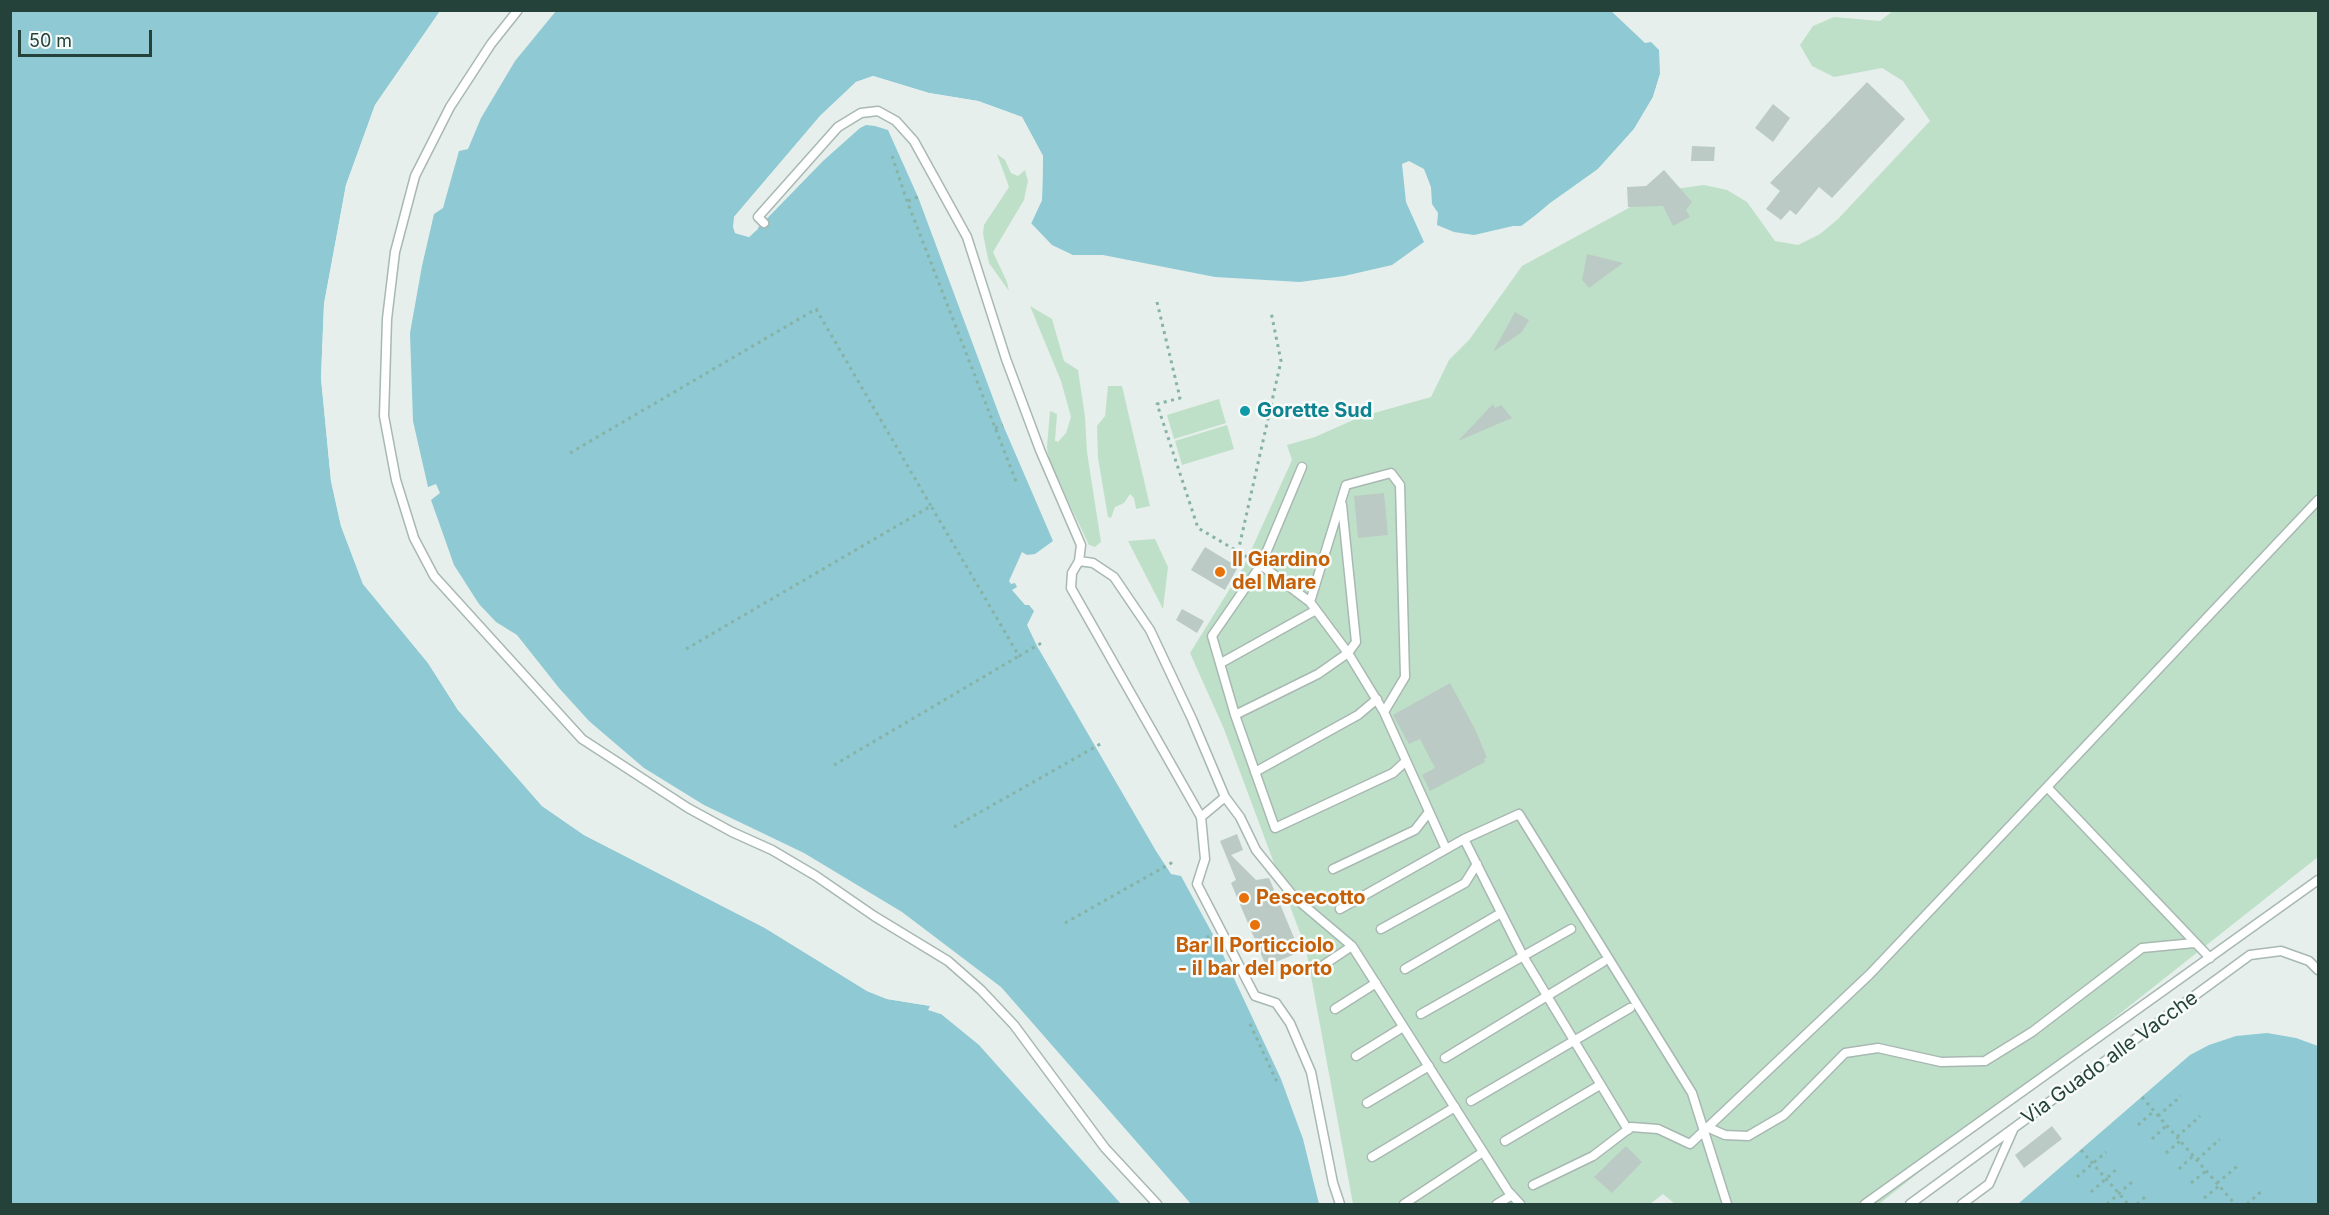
<!DOCTYPE html>
<html>
<head>
<meta charset="utf-8">
<style>
  body { margin:0 }
  #map { position:relative; width:2329px; height:1215px; overflow:hidden; background:#e6efeb; font-family:Inter,sans-serif }
  canvas { display:block }
  .frame { position:absolute; inset:0; border:12px solid #24423a; pointer-events:none }
  .scale { position:absolute; left:18px; top:30px; width:134px; height:27px; box-sizing:border-box; border:3px solid #24423a; border-top:0; padding-left:8px; font-size:18px; line-height:21px; white-space:nowrap; color:#24423a; -webkit-text-stroke:4px #f7fbf9; paint-order:stroke }
</style>
</head>
<body>
<div id="map">
<canvas width="2329" height="1215"></canvas>
<div class="frame"></div>
<div class="scale">50 m</div>
</div>
<script>
const context = document.querySelector('canvas').getContext('2d');
context.lineJoin = 'round';
function paint(path, color) { context.fillStyle = color; context.fill(path, 'evenodd'); }
const shape = rows => new Path2D(rows.map(r => 'M' + r).join(''));
function trace(path, color, width, dash) { context.strokeStyle = color; context.lineWidth = width; context.lineCap = dash ? 'butt' : 'round'; context.setLineDash(dash || []); context.stroke(path); }
function label(font, color, halo, rows, align = 'center') {
  context.font = font + ' Inter,sans-serif'; context.lineWidth = 5; context.setLineDash([]); context.textBaseline = 'middle'; context.strokeStyle = halo; context.fillStyle = color; for (const [text, x, y, turn = 0] of rows) {
    context.save(); context.translate(x, y); context.rotate((+turn || 0) * Math.PI / 180); context.textAlign = isNaN(turn) ? turn : align; if (halo) context.strokeText(text, 0, 0); context.fillText(text, 0, 0); context.restore();
  }
}
paint(shape([
  [1894,10,2318,11,2318,857,1879,1204,1675,1204,1663,1194,1650,1204,1353,1204,1306,949,1224,729,1190,653,1244,566,1292,460,1287,445,1315,437,1360,417,1431,397,1449,360,1469,340,1522,266,1660,191,1704,185,1727,190,1747,202,1775,241,1798,245,1820,234,1838,219,1930,121,1903,81,1882,68,1834,77,1812,66,1800,45,1813,26,1834,17,1880,21],
  [997,154,1005,160,1011,173,1018,176,1025,170,1028,181,1024,200,993,252,1007,282,1009,291,989,263,983,234,984,225,1009,187],
  [1030,306,1052,319,1064,361,1078,370,1085,417,1087,452,1101,542,1095,547,1089,545,1049,461,1047,447,1050,411,1057,414,1055,441,1058,442,1066,433,1071,417,1061,381],
  [1108,386,1122,386,1150,506,1136,509,1134,498,1130,494,1124,503,1115,507,1111,518,1108,517,1098,458,1097,426,1105,416],
  [1219,399,1226,423,1174,439,1167,415],
  [1227,425,1234,449,1182,465,1175,441],
  [1155,539,1168,567,1163,609,1128,541]
]), '#bfe0c8');
paint(shape([
  [1610,10,1645,43,1651,42,1659,50,1660,74,1653,97,1634,129,1598,169,1550,203,1523,226,1513,226,1474,235,1454,232,1437,225,1438,213,1432,204,1431,187,1424,169,1409,161,1402,164,1406,202,1424,242,1392,265,1344,276,1300,282,1215,277,1103,255,1073,255,1052,245,1031,223,1042,200,1043,156,1022,117,978,101,929,93,873,76,856,82,820,116,734,217,735,233,749,237,823,161,860,128,866,125,875,126,888,130,918,197,1003,425,1053,541,1035,554,1027,555,1022,552,1009,581,1011,584,1015,583,1017,587,1012,590,1025,605,1029,605,1034,611,1027,625,1037,646,1156,851,1171,874,1181,876,1217,942,1281,1079,1303,1139,1319,1204,1191,1204,1001,987,902,912,804,853,704,805,644,768,589,721,559,688,517,635,496,622,479,604,454,565,431,500,440,493,436,484,428,487,413,421,410,333,422,266,434,214,443,208,459,151,468,149,481,118,515,61,556,11],
  [10,11,440,11,375,105,346,185,324,304,321,378,331,481,341,526,363,584,428,663,458,710,542,806,584,835,765,928,867,991,887,999,931,1006,929,1010,941,1014,979,1045,1121,1204,11,1204],
  [2267,1033,2296,1038,2318,1046,2318,1204,2018,1204,2190,1055,2209,1045,2236,1036]
]), '#8ec9d4');
paint(shape([
  [440,11,443,11,378,106,349,185,327,304,324,378,334,480,344,525,366,582,430,661,460,708,544,804,586,833,766,925,869,988,887,996,932,1003,933,1008,942,1011,941,1014,928,1010,930,1006,887,999,867,991,765,928,584,835,542,806,458,710,428,663,363,584,341,526,331,481,321,378,324,304,346,185,375,105],
  [1660,74,1663,74,1656,99,1636,131,1600,171,1551,205,1524,228,1517,229,1598,169,1634,129,1653,97],
  [873,76,929,93,978,101,1022,117,1043,156,1042,200,1030,226,1028,222,1040,199,1040,156,1019,120,977,104,929,96,873,79,857,84,822,118,737,218,736,226,737,230,748,234,757,226,758,229,749,237,735,233,733,227,734,217,820,116,856,82]
]), '#e6efeb');
paint(shape([
  [1867,82,1905,119,1832,198,1819,187,1796,215,1790,210,1781,220,1766,209,1780,191,1770,183],
  [1773,104,1790,118,1773,142,1755,128],
  [1692,146,1715,147,1714,161,1691,161],
  [1664,170,1692,202,1686,210,1690,217,1673,226,1663,206,1628,207,1627,187,1646,186],
  [1587,254,1623,263,1589,288,1582,280],
  [1515,312,1529,320,1522,332,1493,352],
  [1493,404,1495,408,1501,405,1512,418,1458,441],
  [1384,493,1388,535,1358,538,1354,496],
  [1205,547,1238,567,1225,590,1191,570],
  [1182,609,1204,621,1197,633,1176,620],
  [1450,683,1476,731,1487,758,1484,759,1485,762,1430,791,1422,775,1435,768,1420,739,1409,744,1393,715],
  [1237,834,1243,850,1231,855,1256,880,1269,878,1300,952,1266,966,1231,883,1236,880,1220,841],
  [2052,1126,2062,1139,2024,1168,2015,1155],
  [1626,1146,1642,1162,1612,1193,1594,1177]
]), '#bbcac4');
const service = shape([
  [518,10,491,44,450,107,415,176,395,252,387,319,384,416,396,480,414,538,434,576,582,739,688,808,732,832,772,850,816,876,874,916,948,961,981,990,1014,1025,1105,1148,1157,1204],
  [764,223,758,217,838,127,861,113,878,111,896,121,914,141,967,237,1006,359,1040,450,1081,545,1079,561,1072,573,1071,588,1201,817,1205,859,1197,884,1255,996,1276,1003,1290,1023,1311,1072,1333,1183,1340,1204],
  [1302,467,1261,565,1212,636,1235,715,1275,828,1393,773,1406,761],
  [1079,561,1093,563,1114,577,1150,630,1192,719,1225,797,1201,817],
  [1261,565,1310,602,1348,653,1384,712,1446,849],
  [1310,602,1346,485,1391,473,1400,485,1405,677,1384,712],
  [1221,663,1316,610],
  [1235,715,1318,674,1348,653,1356,642,1342,505],
  [1255,772,1358,715,1377,699],
  [2047,787,2318,500],
  [1225,797,1240,817,1256,850,1294,897,1352,946,1508,1191,1520,1204],
  [1464,839,1523,956,1628,1130],
  [1333,869,1415,830,1429,812],
  [1340,909,1464,839,1519,814,1692,1093,1727,1204],
  [1381,929,1465,883,1477,864],
  [1322,966,1352,946],
  [1405,969,1501,913],
  [1335,1009,1376,983],
  [1421,1014,1571,929],
  [1356,1056,1403,1027],
  [1445,1058,1603,962],
  [1471,1101,1630,1008],
  [1367,1103,1429,1066],
  [1709,1128,1725,1135,1748,1136,1784,1115,1845,1053,1878,1048,1941,1062,1985,1061,2032,1032,2142,948,2194,943],
  [1505,1141,1600,1085],
  [1372,1157,1455,1107],
  [1533,1185,1593,1156,1631,1127,1658,1129,1690,1144,1870,974,2047,787,2210,958],
  [1404,1204,1483,1152],
  [1497,1204,1512,1195],
  [1865,1204,2318,880],
  [1910,1204,2250,955,2281,951,2309,961,2318,970],
  [1962,1204,1989,1184,2013,1130]
]);
trace(service, '#a8b8b2', 11);
trace(shape([
  [892,156,907,201,1017,484],
  [908,201,918,197],
  [1157,302,1180,398,1157,404,1198,528,1249,558],
  [995,428,1003,425],
  [570,453,816,309,931,506],
  [1238,552,1281,361,1271,312],
  [686,649,931,506,1019,656,1045,641],
  [834,765,1019,656],
  [954,827,1102,743],
  [1065,923,1173,862],
  [1187,948,1209,936],
  [1250,1024,1277,1082],
  [2142,1097,2235,1204],
  [2158,1116,2181,1096],
  [2138,1125,2154,1111],
  [2177,1137,2200,1116],
  [2152,1139,2167,1125],
  [2081,1150,2128,1204],
  [2166,1153,2180,1141],
  [2197,1160,2220,1139],
  [2179,1169,2193,1156],
  [2077,1177,2106,1152],
  [2191,1183,2206,1171],
  [2217,1183,2240,1164],
  [2091,1192,2119,1167],
  [2204,1198,2219,1186],
  [2107,1204,2132,1182],
  [2137,1204,2145,1197],
  [2247,1204,2263,1190]
]), '#86b3a5', 3, [3, 4.5]);
trace(service, '#fff', 8);
for (const [x, y, r, color] of [
  [1245,411,6,"#0f9aa8"],
  [1220,572,6,"#e8710a"],
  [1244,898,6,"#e8710a"],
  [1255,925,6,"#e8710a"]
]) { const dot = new Path2D(); dot.arc(x, y, r, 0, 2 * Math.PI); context.fillStyle = color; context.fill(dot); trace(dot, '#f7fbf9', 2); }
label('bold 20px', '#0d838f', '#f7fbf9', [
  ["Gorette Sud",1257,411]
], 'left');
label('bold 20px', '#c56008', '#f7fbf9', [
  ["Il Giardino",1232,560],
  ["del Mare",1232,583],
  ["Pescecotto",1256,898],
  ["Bar Il Porticciolo",1255,946,"center"],
  ["- il bar del porto",1255,969,"center"]
], 'left');
label('20px', '#24423a', '#f7fbf9', [
  ["Via Guado alle Vacche",2110,1058,-36]
]);
</script>
</body>
</html>
